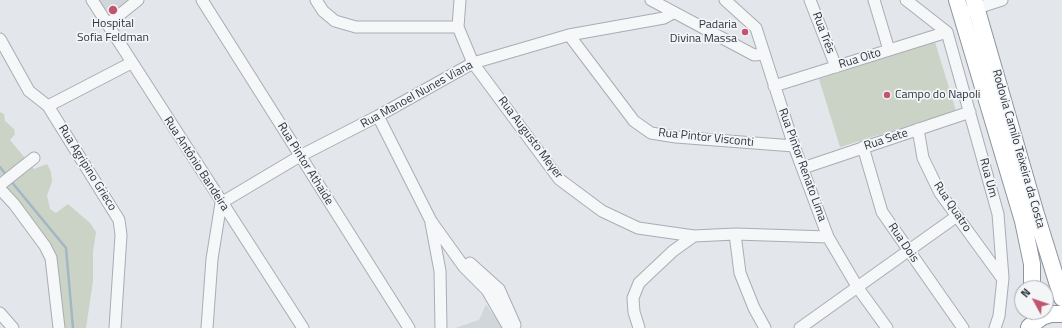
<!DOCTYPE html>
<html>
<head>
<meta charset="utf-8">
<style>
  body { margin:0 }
  #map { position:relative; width:1062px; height:328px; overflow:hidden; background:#e3e6ea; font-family:"Titillium Web",sans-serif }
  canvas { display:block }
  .north { position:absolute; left:1014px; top:280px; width:40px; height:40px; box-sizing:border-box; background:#f3f5f7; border:1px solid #a4a8ae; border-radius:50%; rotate:310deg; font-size:11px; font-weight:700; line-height:16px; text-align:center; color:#2d3540 }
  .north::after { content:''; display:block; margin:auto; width:14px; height:18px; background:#c1556e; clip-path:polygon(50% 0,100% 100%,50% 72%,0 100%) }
</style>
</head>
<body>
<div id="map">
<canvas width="1062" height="328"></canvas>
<div class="north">N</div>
</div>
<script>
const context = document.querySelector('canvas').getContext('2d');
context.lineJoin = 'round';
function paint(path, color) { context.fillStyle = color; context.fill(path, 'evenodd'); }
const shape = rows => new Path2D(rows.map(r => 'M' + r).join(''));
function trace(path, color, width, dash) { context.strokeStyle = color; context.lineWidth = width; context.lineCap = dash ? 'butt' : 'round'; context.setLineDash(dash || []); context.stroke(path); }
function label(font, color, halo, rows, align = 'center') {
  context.font = font + ' "Titillium Web",sans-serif'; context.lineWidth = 3.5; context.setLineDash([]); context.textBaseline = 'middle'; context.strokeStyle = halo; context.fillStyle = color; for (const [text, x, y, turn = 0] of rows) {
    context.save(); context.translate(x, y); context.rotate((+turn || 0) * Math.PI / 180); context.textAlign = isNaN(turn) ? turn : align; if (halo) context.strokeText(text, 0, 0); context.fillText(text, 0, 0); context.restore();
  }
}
paint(shape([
  [97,0,134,0,110,19],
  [486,305,504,328,455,328,479,320]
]), '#d1d6db');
paint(shape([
  [935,42,956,111,840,147,819,79],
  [0,112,4,114,5,121,14,129,15,134,10,140,34,169,47,164,51,172,52,182,47,195,50,209,56,213,68,204,90,223,96,232,93,252,93,281,86,328,61,328,54,253,0,183]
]), '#cad3c5');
trace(shape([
  [0,167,7,176],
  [10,180,66,248,73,328]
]), '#a2b6c6', 2.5);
const minor = shape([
  [92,0,303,328],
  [202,0,409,328],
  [316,0,323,11,335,21,356,27,458,27],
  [460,0,458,27,473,63,559,179,602,211,638,228,694,236,735,234,828,237],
  [651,0,754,55,764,54],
  [725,0,756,28,794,146,828,237,858,288,887,328],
  [810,0,836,67],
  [874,0,889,50],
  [906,0,947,32],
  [971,10,1002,0],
  [108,24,138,0],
  [947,32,998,214,1003,278,999,316,995,328],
  [569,35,634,121,651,133,676,137,794,146],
  [0,39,29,91,48,106,119,220,121,235,115,328],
  [774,86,947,32],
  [48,106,131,63],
  [378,116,431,221,464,267,487,290,509,328],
  [918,129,923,158,940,193,1002,278],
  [863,147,882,212,963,328],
  [803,168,970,112],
  [0,185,34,158],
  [0,189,14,204,45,246,51,258,59,328],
  [221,203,300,156,378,116,473,63,569,35,664,18,673,13],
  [431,223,440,271,441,328],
  [735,234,740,273,754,308,765,328],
  [470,263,499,289,515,325],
  [0,313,13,328],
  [207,328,212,259,221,203],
  [639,328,634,312,633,298,639,283,673,251,694,236],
  [800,328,957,216]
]);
const highway = shape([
  [957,0,1023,221,1032,264,1032,288],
  [974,0,1035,211,1062,298],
  [1029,327,1042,317,1051,314,1062,314]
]);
trace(minor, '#a9adb4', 13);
trace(highway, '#8c959f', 18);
trace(minor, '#f5f7f8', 11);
trace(highway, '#fff', 16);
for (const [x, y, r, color] of [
  [113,10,5,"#c1556e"],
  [745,32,4,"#c1556e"],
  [887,95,4,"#c1556e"]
]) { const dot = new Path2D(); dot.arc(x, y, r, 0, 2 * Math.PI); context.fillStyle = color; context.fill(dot); trace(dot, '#f3f5f7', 1.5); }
label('12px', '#2d3540', '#f3f5f7', [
  ["Hospital",113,24],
  ["Sofia Feldman",113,38],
  ["Padaria",737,25,"right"],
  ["Divina Massa",737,39,"right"],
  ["Campo do Napoli",895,95,"left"]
]);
label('12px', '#2d3540', '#f3f5f7', [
  ["Rua Três",823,33,69],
  ["Rua Oito",860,59,-17],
  ["Rua Manoel Nunes Viana",417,95,-29],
  ["Rua Augusto Meyer",530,138,53],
  ["Rua Pintor Visconti",706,138,6],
  ["Rua Sete",886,140,-18],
  ["Rodovia Camilo Teixeira da Costa",1018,149,74],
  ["Rua Antônio Bandeira",196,164,57],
  ["Rua Pintor Athaide",305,164,58],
  ["Rua Pintor Renato Lima",802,165,70],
  ["Rua Agripino Grieco",87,168,58],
  ["Rua Um",988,178,75],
  ["Rua Quatro",952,207,56],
  ["Rua Dois",903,243,56]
]);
</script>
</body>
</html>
